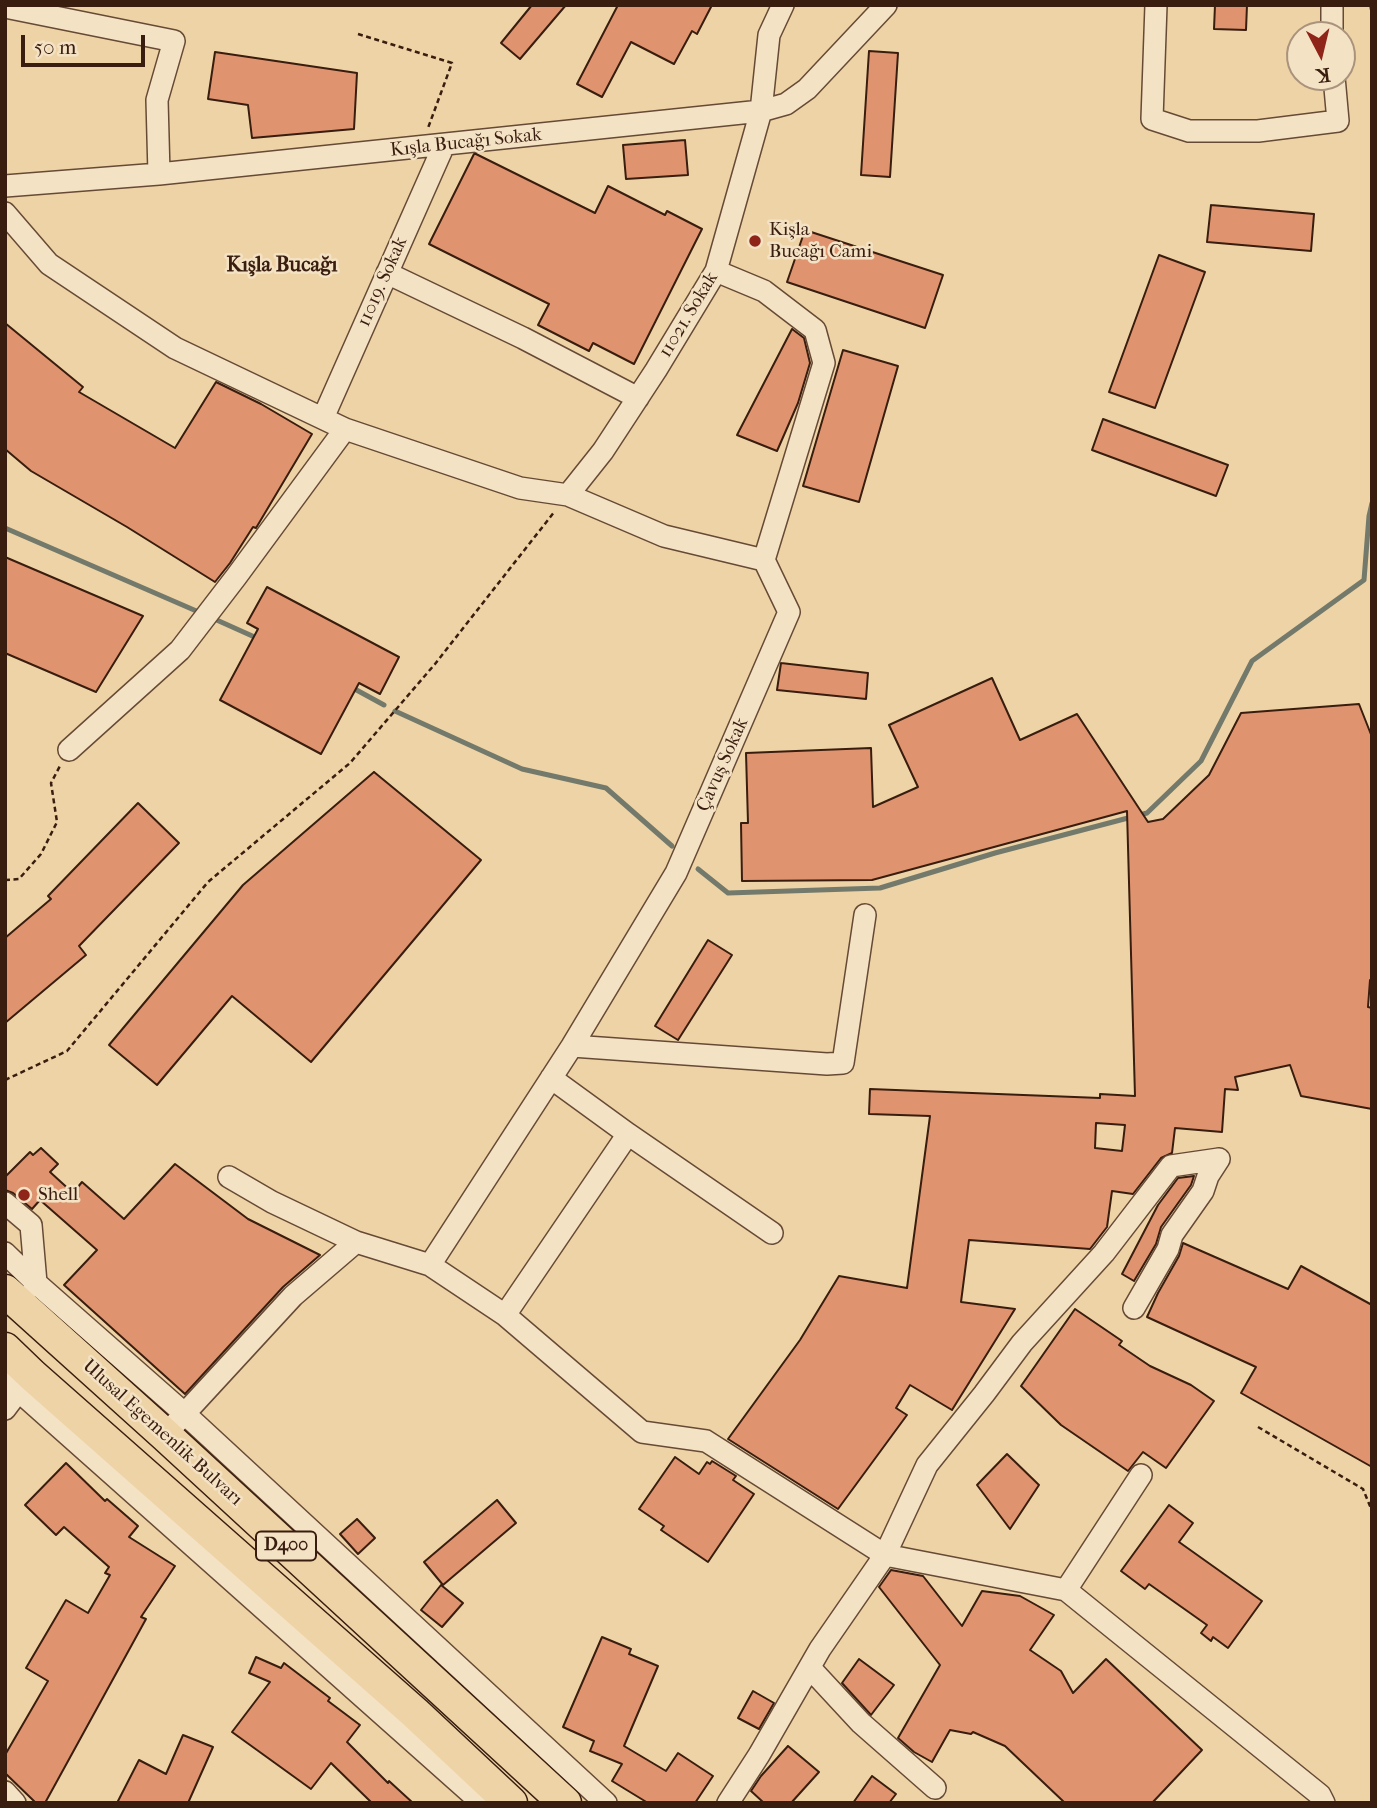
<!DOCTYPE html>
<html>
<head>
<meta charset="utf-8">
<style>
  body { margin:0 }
  #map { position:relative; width:1377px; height:1808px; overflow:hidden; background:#eed3a6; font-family:"IM FELL French Canon",serif }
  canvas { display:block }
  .frame { position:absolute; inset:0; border:7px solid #391d0f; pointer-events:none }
  .north { position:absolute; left:1286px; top:21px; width:70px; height:70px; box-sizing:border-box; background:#f4e2c5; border:2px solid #a9937c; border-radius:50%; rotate:173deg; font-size:19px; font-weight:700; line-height:28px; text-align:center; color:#391d0f }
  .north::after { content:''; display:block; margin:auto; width:24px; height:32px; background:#8f2418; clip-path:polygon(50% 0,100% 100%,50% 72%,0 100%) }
  .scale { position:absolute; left:21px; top:35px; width:124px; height:32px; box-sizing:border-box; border:4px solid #391d0f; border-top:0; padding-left:9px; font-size:21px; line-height:24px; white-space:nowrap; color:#391d0f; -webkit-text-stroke:5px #f4e2c5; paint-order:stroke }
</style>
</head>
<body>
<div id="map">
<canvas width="1377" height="1808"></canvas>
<div class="frame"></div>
<div class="north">K</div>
<div class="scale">50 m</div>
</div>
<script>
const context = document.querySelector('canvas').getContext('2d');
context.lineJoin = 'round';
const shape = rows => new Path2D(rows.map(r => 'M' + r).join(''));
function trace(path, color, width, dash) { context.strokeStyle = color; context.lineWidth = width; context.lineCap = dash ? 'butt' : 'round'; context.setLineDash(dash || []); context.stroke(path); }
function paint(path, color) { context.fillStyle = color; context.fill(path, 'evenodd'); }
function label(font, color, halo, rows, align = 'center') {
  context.font = font + ' "IM FELL French Canon",serif'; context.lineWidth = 5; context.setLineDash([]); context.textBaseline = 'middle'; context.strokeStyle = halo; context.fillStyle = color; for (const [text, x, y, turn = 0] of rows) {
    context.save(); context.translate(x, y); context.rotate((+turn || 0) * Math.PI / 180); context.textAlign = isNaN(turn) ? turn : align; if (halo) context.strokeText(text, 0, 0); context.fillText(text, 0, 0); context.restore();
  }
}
trace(shape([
  [1371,5,1372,9],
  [5,528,201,613],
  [210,617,259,639],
  [351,687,384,705],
  [395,711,522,769,606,788,672,846],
  [698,869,728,893,880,888,995,853,1147,813,1201,761,1252,661,1364,580,1369,516,1372,503]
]), '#737a6b', 5);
const building = shape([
  [532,5,566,5,520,59,501,43,532,5],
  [618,5,712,5,697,34,692,31,674,64,631,42,602,97,577,84,618,5],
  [1215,5,1247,5,1246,30,1214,29,1215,5],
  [869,51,898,53,890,177,861,175,869,51],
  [215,52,357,73,354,129,252,138,248,105,208,99,215,52],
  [685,140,688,175,626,179,623,145,685,140],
  [474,154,476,154,595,213,608,186,665,215,667,211,702,229,634,364,593,343,589,351,538,325,549,304,429,244,474,154],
  [1211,205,1314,214,1311,251,1207,242,1211,205],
  [805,230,943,275,925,328,787,282,805,230],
  [1159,255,1205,272,1155,408,1109,392,1159,255],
  [5,323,83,387,79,392,175,448,216,382,261,404,312,434,256,528,253,527,230,563,215,582,127,527,31,471,5,449,5,323],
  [792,329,804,338,810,363,798,403,777,451,737,435,792,329],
  [843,350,898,366,859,502,803,486,843,350],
  [1103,419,1228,465,1216,496,1092,450,1103,419],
  [5,557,143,616,96,692,5,653,5,557],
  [267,587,399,657,380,694,359,683,321,754,220,700,258,629,247,623,267,587],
  [781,663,868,673,866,699,777,690,781,663],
  [992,678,1020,740,1077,714,1148,822,1163,819,1209,775,1241,713,1359,704,1372,737,1372,980,1370,980,1368,1007,1372,1008,1372,1109,1301,1096,1290,1065,1235,1077,1238,1090,1225,1089,1222,1132,1175,1128,1172,1153,1161,1158,1133,1194,1112,1191,1107,1227,1090,1249,969,1240,961,1302,1015,1309,952,1410,910,1385,896,1408,907,1415,838,1509,728,1439,800,1340,839,1276,907,1288,930,1116,869,1114,870,1089,1100,1098,1100,1094,1135,1096,1127,811,872,880,742,881,741,823,748,823,746,753,871,748,873,807,918,787,889,725,992,678],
  [1096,1123,1125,1125,1122,1151,1095,1148,1096,1123],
  [374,772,481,860,311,1062,232,996,157,1085,109,1045,243,885,374,772],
  [138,803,179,843,79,946,86,955,5,1023,5,938,51,899,48,896,138,803],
  [708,940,732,955,678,1040,655,1026,708,940],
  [41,1148,58,1164,50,1172,73,1193,82,1182,124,1219,175,1164,248,1219,320,1255,283,1287,185,1394,64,1285,97,1250,40,1200,32,1209,13,1193,5,1190,5,1177,30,1152,33,1155,41,1148],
  [1194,1176,1191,1185,1161,1227,1156,1244,1134,1281,1122,1274,1158,1205,1178,1178,1194,1176],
  [1183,1243,1288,1289,1301,1266,1372,1305,1372,1467,1241,1393,1256,1367,1147,1317,1158,1293,1179,1256,1183,1243],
  [1075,1309,1122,1341,1119,1345,1150,1366,1191,1385,1214,1401,1166,1468,1143,1452,1128,1471,1061,1425,1021,1386,1075,1309],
  [1007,1454,1039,1485,1010,1529,977,1485,1007,1454],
  [675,1457,699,1474,707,1462,710,1464,712,1461,736,1476,733,1480,754,1494,708,1562,661,1530,664,1526,639,1509,675,1457],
  [66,1463,105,1501,107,1499,138,1526,129,1537,175,1566,141,1617,146,1619,45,1803,36,1803,5,1773,5,1755,48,1681,26,1668,66,1600,88,1613,110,1575,105,1573,109,1567,64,1527,56,1535,25,1505,66,1463],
  [497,1500,516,1523,443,1585,424,1562,497,1500],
  [1169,1505,1193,1523,1179,1542,1262,1601,1228,1648,1213,1637,1211,1641,1201,1633,1207,1625,1149,1584,1145,1589,1121,1571,1169,1505],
  [357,1519,375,1538,358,1554,340,1534,357,1519],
  [891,1570,923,1576,962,1626,982,1591,1020,1596,1054,1615,1030,1650,1061,1671,1073,1693,1106,1659,1202,1750,1152,1803,1065,1803,1005,1746,973,1732,971,1734,950,1730,932,1762,914,1752,898,1738,940,1665,879,1587,891,1570],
  [441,1585,463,1603,442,1627,421,1610,441,1585],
  [602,1637,631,1649,629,1654,658,1666,624,1746,666,1771,678,1753,713,1776,695,1803,648,1803,612,1781,622,1764,590,1751,594,1741,563,1727,602,1637],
  [256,1657,281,1668,284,1663,330,1698,328,1701,360,1725,347,1742,388,1783,389,1781,413,1803,372,1803,331,1763,311,1789,232,1732,270,1682,249,1673,256,1657],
  [859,1659,894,1685,871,1715,842,1683,859,1659],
  [753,1691,774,1703,759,1729,738,1718,753,1691],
  [183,1735,213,1747,188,1803,117,1803,139,1760,166,1774,183,1735],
  [788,1746,819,1772,791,1803,764,1803,751,1791,761,1776,788,1746],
  [872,1776,896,1794,889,1803,853,1803,872,1776]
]);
paint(building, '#df946f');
trace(building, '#391d0f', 2);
const minor = shape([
  [1156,5,1152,119,1189,131,1258,131,1338,121,1334,77],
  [5,7,174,41,157,100,159,174],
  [1332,35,1332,5],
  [5,186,159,174,761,111,786,104,807,89,886,5],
  [5,213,49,264,175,348,345,429,520,488,568,495,664,536,764,560],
  [387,273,523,338,638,398],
  [323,418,444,145],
  [568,495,603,451,656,370,716,271,761,111,769,35,783,5],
  [69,750,180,650,236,577,345,429],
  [572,1046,827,1064,843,1063,865,915],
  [551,1078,628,1134,772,1233],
  [229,1177,272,1202,356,1242,430,1265,505,1315,642,1432,706,1441,885,1555,927,1465,984,1394,1022,1343,1104,1253,1171,1166,1219,1159],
  [5,1203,31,1225,36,1283,34,1286],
  [5,1253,36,1283,185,1414,606,1803],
  [430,1265,572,1046,676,873,789,612,764,560,824,363,815,330,764,291,716,271],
  [1134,1308,1168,1249,1172,1235,1203,1191,1208,1176,1219,1159],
  [505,1315,628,1134],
  [5,1379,482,1803],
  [5,1409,26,1381],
  [175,1424,293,1296,356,1242],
  [1066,1590,1141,1475],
  [810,1668,861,1723,935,1788],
  [5,1792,15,1803],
  [728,1803,759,1755,820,1649,885,1555,1066,1590,1320,1795,1324,1803]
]);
const highway = shape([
  [5,1291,165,1435,565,1803],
  [5,1349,32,1375,415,1713,511,1803]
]);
trace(minor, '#664a35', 24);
trace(highway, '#391d0f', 35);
trace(shape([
  [358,34,452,63,428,128],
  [5,880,19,879,41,854,57,822,51,783,61,764],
  [5,1080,67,1051,208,882,350,763,435,664,555,511],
  [1258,1427,1363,1489,1372,1511]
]), '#391d0f', 2.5, [5, 3.5]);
trace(minor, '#f4e2c5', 21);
trace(highway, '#eed3a6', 32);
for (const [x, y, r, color] of [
  [755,241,7,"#8f2418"],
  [24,1195,7,"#8f2418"]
]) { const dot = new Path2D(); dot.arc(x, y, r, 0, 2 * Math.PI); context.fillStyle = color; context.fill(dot); trace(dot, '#f4e2c5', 2.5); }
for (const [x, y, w] of [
  [286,1546,60]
]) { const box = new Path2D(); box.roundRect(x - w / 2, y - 14.5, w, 29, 5); context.fillStyle = '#f4e2c5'; context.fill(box); trace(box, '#391d0f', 2); }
label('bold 18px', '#391d0f', null, [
  ["D400",286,1546]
]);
label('19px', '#391d0f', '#f4e2c5', [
  ["Kışla Bucağı Sokak",466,143,-6],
  ["11019. Sokak",383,282,-66],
  ["11021. Sokak",689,315,-59],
  ["Çavuş Sokak",723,765,-66],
  ["Ulusal Egemenlik Bulvarı",162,1433,42]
]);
label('19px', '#391d0f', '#f4e2c5', [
  ["Kişla",769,230],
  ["Bucağı Cami",769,252],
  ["Shell",38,1195]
], 'left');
label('bold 21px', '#391d0f', '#f4e2c5', [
  ["Kışla Bucağı",282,266]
]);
</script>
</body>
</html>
